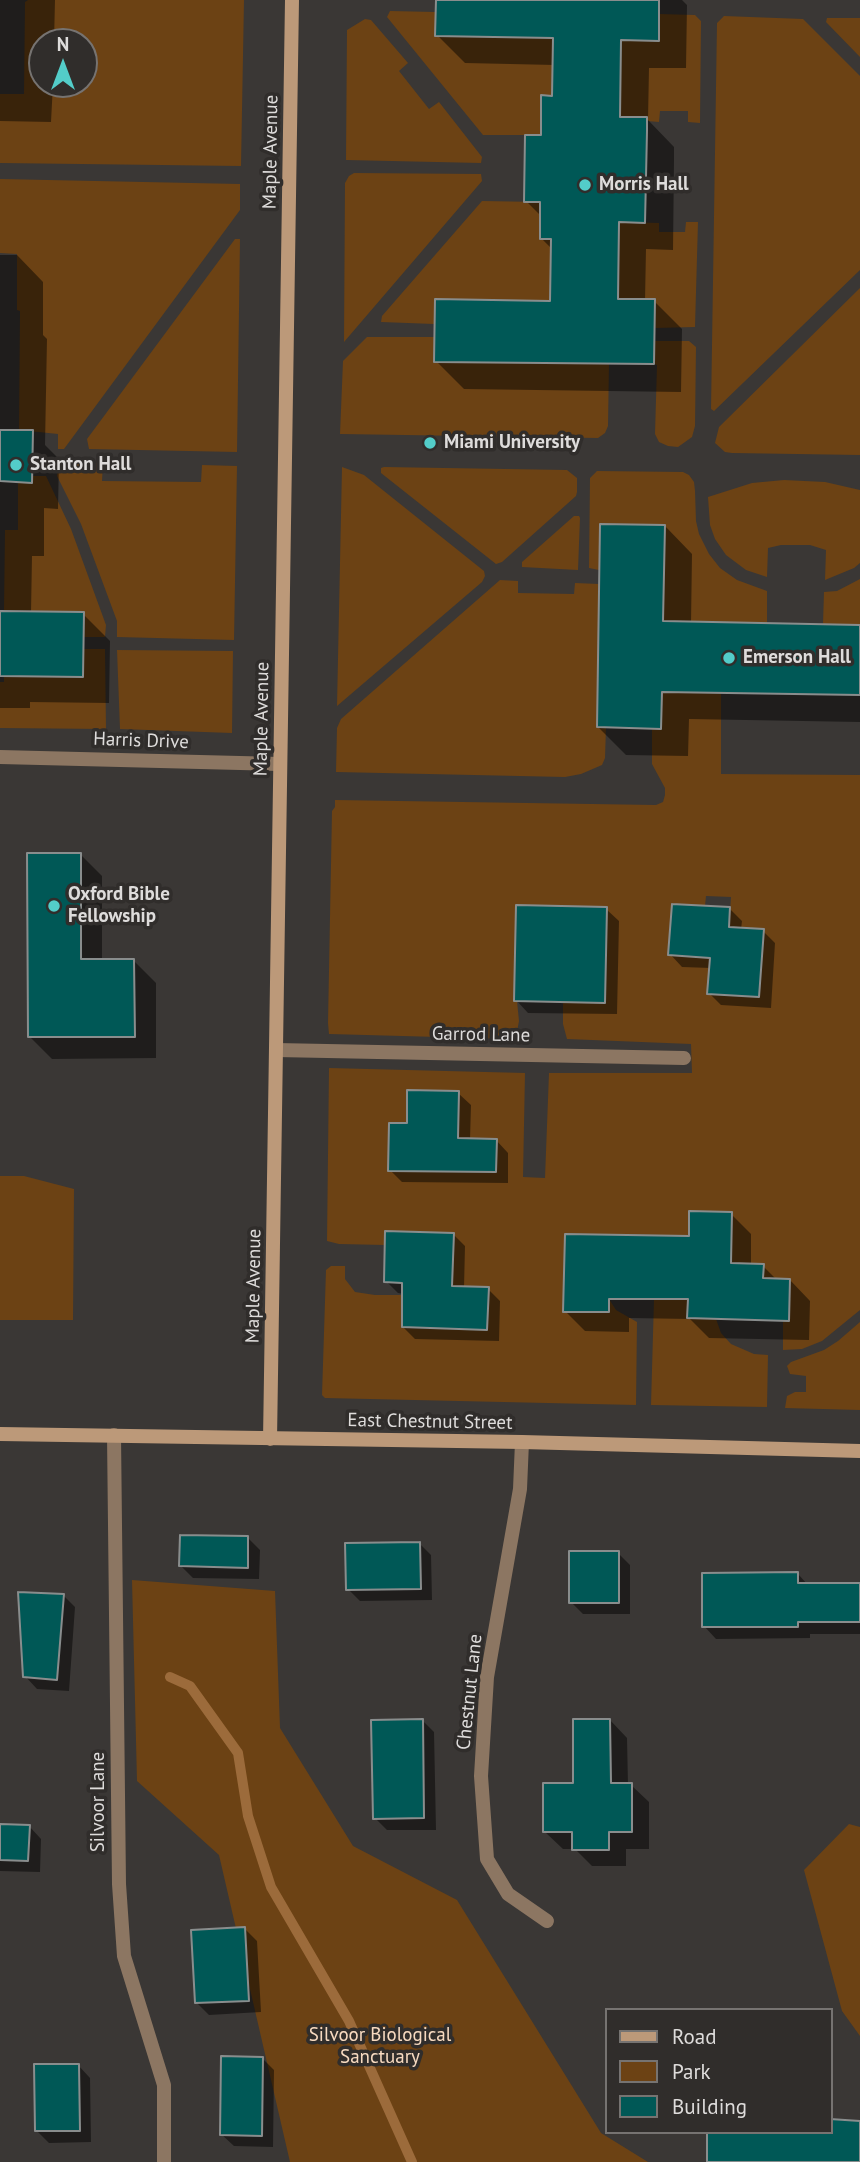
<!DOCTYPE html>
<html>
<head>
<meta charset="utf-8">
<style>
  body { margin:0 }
  #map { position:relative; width:860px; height:2162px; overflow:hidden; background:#3a3735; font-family:"PT Sans",sans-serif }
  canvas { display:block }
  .legend { position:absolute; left:605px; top:2008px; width:228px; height:126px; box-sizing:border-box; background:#302d2b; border:2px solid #767371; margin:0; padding:9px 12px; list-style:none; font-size:21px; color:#dedcdb }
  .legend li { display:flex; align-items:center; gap:14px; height:35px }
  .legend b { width:35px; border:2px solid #767371 }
  .north { position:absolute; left:28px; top:28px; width:70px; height:70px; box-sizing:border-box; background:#302d2b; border:2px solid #767371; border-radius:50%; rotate:0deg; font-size:19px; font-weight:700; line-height:28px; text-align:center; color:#dedcdb }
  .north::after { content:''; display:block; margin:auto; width:24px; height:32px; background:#53cdc9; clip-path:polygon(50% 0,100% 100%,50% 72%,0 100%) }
</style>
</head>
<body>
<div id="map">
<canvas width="860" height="2162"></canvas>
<ul class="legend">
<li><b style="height:9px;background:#bc9979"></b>Road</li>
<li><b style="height:19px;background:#6c4214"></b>Park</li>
<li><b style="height:19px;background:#005856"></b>Building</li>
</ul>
<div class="north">N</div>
</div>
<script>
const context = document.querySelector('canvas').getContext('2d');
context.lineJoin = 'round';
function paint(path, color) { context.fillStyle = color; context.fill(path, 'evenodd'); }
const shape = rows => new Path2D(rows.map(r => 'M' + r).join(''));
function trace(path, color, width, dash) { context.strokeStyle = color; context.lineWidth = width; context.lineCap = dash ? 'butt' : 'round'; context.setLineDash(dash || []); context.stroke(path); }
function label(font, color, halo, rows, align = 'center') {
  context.font = font + ' "PT Sans",sans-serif'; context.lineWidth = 7; context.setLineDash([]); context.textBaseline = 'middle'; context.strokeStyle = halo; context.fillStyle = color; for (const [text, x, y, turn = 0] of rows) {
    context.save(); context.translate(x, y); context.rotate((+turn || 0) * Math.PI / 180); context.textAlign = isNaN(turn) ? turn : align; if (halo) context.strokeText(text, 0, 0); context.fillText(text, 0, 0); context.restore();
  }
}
paint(shape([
  [28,0,244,0,241,166,0,163,0,94,24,94,25,2],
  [42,42,84,42,84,84,42,84],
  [390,11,435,12,435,36,553,38,552,96,541,96,540,135,483,135,387,17],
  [659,14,695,15,701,21,700,123,688,122,688,111,660,111,659,122,647,121,647,117,620,117,621,40,659,41],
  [724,16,803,19,860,76,860,270,714,411,711,409,717,23],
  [827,18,860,18,860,57,826,22],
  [365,19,371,20,408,63,399,71,429,109,439,102,482,157,481,163,346,160,347,30],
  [354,173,481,174,482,181,344,342,345,183,349,176],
  [0,179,240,184,240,210,64,449,58,449,58,434,19,430,20,311,17,310,17,254,0,253],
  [482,201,540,202,540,238,551,239,550,301,435,299,434,324,381,322,382,316],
  [619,222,659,223,659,232,685,232,686,222,698,222,695,327,655,328,655,299,618,299],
  [235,239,240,239,237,452,89,449,87,439],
  [860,288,860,455,732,453,725,452,715,443,719,427],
  [367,337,434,337,435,362,609,364,608,426,605,433,598,438,340,434,343,361],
  [654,341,689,341,696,347,695,426,692,437,678,447,668,446,659,442,655,434,657,365,654,364],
  [58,462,103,463,102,481,201,482,202,465,237,466,234,640,117,637,117,621,81,524,57,476],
  [342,467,364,475,484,571,485,576,482,582,337,706],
  [384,467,567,470,577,478,577,492,576,496,502,562,496,564,381,473,381,468],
  [597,471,683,472,689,475,694,482,695,491,696,521,699,534,709,554,720,568,737,580,767,591,767,624,663,621,665,525,601,524,599,570,589,568,590,478],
  [32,476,46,476,71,529,106,625,105,637,84,637,4,611,5,530,18,530,18,482,32,483],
  [784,480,825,482,860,490,860,563,854,568,825,580,826,550,810,545,781,545,768,548,767,577,746,570,726,555,715,539,710,525,708,497,752,483],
  [574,516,579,516,580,518,578,570,522,567,522,562],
  [860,579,860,625,823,624,824,592,837,591],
  [500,580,518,581,518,593,574,594,575,583,599,584,597,727,606,728,605,758,602,765,581,774,565,777,336,772,337,728,341,719],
  [84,649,105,649,106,729,0,728,0,682,4,682,4,676,83,677],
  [117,650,233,651,232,733,120,729],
  [662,692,721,693,721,774,860,775,860,1310,822,1341,802,1349,783,1350,783,1320,789,1320,790,1279,763,1278,763,1265,731,1263,731,1212,690,1211,687,1318,716,1319,721,1333,731,1344,754,1354,768,1355,767,1407,651,1405,654,1299,660,1299,661,1235,565,1234,563,1311,609,1312,609,1299,616,1310,637,1322,636,1405,325,1398,322,1395,326,1270,331,1266,345,1266,345,1279,355,1292,375,1295,402,1295,402,1328,487,1330,489,1287,452,1286,453,1233,386,1231,385,1245,339,1244,327,1241,329,1068,525,1073,523,1177,545,1178,549,1073,692,1073,691,1044,567,1039,563,1024,563,1002,605,1003,607,907,516,905,514,1001,517,1001,519,1021,516,1037,512,1039,329,1034,328,1023,332,811,335,807,335,800,656,805,663,802,665,795,665,788,652,764,652,729,661,728],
  [706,896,731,897,729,927,763,930,759,996,708,994,710,958,669,955,672,904,705,906],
  [407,1090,459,1091,458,1138,496,1139,496,1171,388,1171,389,1123,407,1123],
  [0,1176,24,1176,74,1189,73,1320,0,1320],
  [860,1322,860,1410,785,1408,787,1396,795,1392,806,1392,806,1376,790,1374,787,1366,791,1362,824,1350,838,1341],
  [132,1580,275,1591,280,1728,353,1846,457,1900,601,2133,648,2162,290,2162,219,1855,137,1781],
  [849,1824,860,1827,860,2036,842,2011,804,1870]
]), '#6c4214');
paint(shape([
  [0,0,55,0,54,42,42,42,42,84,53,84,51,122,0,121],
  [437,0,682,0,687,5,686,68,649,68,648,120,674,147,674,160,673,250,646,249,645,301,654,301,682,329,681,392,464,389,436,361,552,302,553,250,541,238,542,217,526,201,554,98,555,65,465,63,437,35],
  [0,255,17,255,43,282,43,335,47,339,45,445,59,459,58,509,44,508,44,556,32,556,31,613,83,614,110,641,109,703,30,702,30,708,0,708],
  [665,526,692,554,691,624,860,627,860,722,689,719,688,756,626,755,598,727],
  [80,854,102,876,102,961,134,961,156,983,156,1058,52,1059,30,1037],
  [606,909,619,921,617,1014,528,1013,516,1000],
  [730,909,742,921,741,930,763,931,775,943,771,1008,721,1005,709,993,711,968,682,967,670,954],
  [458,1093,471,1105,470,1140,496,1140,508,1153,508,1183,402,1182,390,1170,408,1125],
  [731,1214,751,1234,751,1266,763,1266,777,1280,790,1280,810,1301,809,1340,709,1338,690,1319,629,1318,629,1332,585,1331,565,1311],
  [453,1234,465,1246,464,1288,488,1289,500,1301,499,1341,415,1339,403,1327,404,1294,398,1293,386,1281],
  [248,1538,260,1550,259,1579,193,1578,181,1566],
  [419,1543,431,1555,432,1600,360,1601,348,1589],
  [618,1553,630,1565,630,1614,583,1614,571,1602],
  [798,1574,808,1585,860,1585,860,1634,810,1634,810,1638,716,1639,704,1626],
  [63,1595,75,1607,69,1691,37,1689,25,1676],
  [422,1720,434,1732,436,1830,387,1830,375,1818],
  [610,1720,627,1738,628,1785,631,1785,649,1802,649,1849,626,1849,626,1866,592,1866,575,1849,563,1849,545,1832,575,1785],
  [0,1826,29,1826,41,1839,40,1872,0,1871],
  [245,1929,257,1941,261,2012,209,2015,197,2003],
  [262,2058,274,2070,273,2147,234,2146,221,2134],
  [78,2065,90,2078,91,2142,49,2143,37,2131]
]), '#0007');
trace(shape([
  [170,1677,190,1686,238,1753,248,1816,271,1887,349,2021,412,2162]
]), '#9c6b3b', 10);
const building = shape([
  [436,0,659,0,659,41,621,40,620,117,647,117,647,131,645,223,619,222,618,299,655,299,654,364,434,362,435,299,550,301,551,239,540,239,540,202,524,202,525,135,541,135,541,95,552,96,553,38,435,36,436,0],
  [0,430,33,430,32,483,0,481,0,430],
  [600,524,665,525,663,621,860,625,860,695,662,692,661,729,597,727,600,524],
  [0,611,84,612,83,677,0,676,0,611],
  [27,853,81,853,81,959,134,959,135,1037,28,1037,27,853],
  [672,904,730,907,729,927,764,929,759,997,707,994,710,958,668,955,672,904],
  [516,905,607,907,605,1003,514,1001,516,905],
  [407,1090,459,1091,458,1138,497,1139,496,1172,388,1171,389,1123,407,1123,407,1090],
  [689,1211,732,1212,731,1263,764,1264,763,1278,790,1279,789,1321,687,1318,688,1299,609,1299,609,1312,563,1312,565,1234,689,1236,689,1211],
  [385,1231,454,1233,452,1286,489,1287,487,1330,402,1327,402,1283,384,1282,385,1231],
  [180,1535,248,1536,248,1568,179,1566,180,1535],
  [420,1542,421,1589,346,1590,345,1543,420,1542],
  [569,1551,619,1551,619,1603,569,1603,569,1551],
  [798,1572,798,1583,860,1583,860,1622,798,1622,798,1627,702,1627,702,1573,798,1572],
  [18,1592,64,1594,57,1680,23,1677,18,1592],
  [423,1719,424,1818,373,1819,371,1720,423,1719],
  [573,1719,610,1719,611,1783,632,1783,632,1832,609,1832,609,1850,572,1850,572,1832,543,1832,543,1783,573,1783,573,1719],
  [0,1824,30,1825,28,1861,0,1860,0,1824],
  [245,1927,249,2001,195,2003,191,1930,245,1927],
  [221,2056,263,2057,262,2136,220,2135,221,2056],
  [34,2064,79,2064,80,2131,35,2131,34,2064],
  [830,2119,860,2121,860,2162,707,2162,707,2132,830,2132,830,2119]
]);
paint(building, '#005856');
trace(building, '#898d8d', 2);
trace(shape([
  [522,1442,520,1489,487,1677,481,1776,487,1859,508,1894,547,1921]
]), '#8c7662', 14);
trace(shape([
  [0,757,280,764],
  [276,1050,684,1058],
  [114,1435,119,1884,124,1956,164,2085,164,2162]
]), '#8c7662', 14);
trace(shape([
  [0,1434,522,1442,860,1451],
  [270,1439,292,0]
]), '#bc9979', 14);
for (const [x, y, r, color] of [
  [585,185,7,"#53cdc9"],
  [430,443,7,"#53cdc9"],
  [16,465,7,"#53cdc9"],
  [729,658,7,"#53cdc9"],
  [54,906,7,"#53cdc9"]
]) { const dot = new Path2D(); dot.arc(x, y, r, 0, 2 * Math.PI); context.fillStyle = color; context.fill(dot); trace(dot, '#302d2b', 2.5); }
label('19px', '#dedcdb', '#302d2b', [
  ["Maple Avenue",271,152,-89],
  ["Maple Avenue",262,719,-89],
  ["Harris Drive",141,741,2],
  ["Garrod Lane",481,1035,1],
  ["Maple Avenue",254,1286,-89],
  ["East Chestnut Street",430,1422,1],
  ["Chestnut Lane",470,1692,-84],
  ["Silvoor Lane",99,1802,-90]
]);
label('bold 19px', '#dedcdb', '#302d2b', [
  ["Morris Hall",599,185],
  ["Miami University",444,443],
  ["Stanton Hall",30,465],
  ["Emerson Hall",743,658],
  ["Oxford Bible",68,895],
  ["Fellowship",68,917]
], 'left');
label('19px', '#f7dac0', '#302d2b', [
  ["Silvoor Biological",380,2036],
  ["Sanctuary",380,2058]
]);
</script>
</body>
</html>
